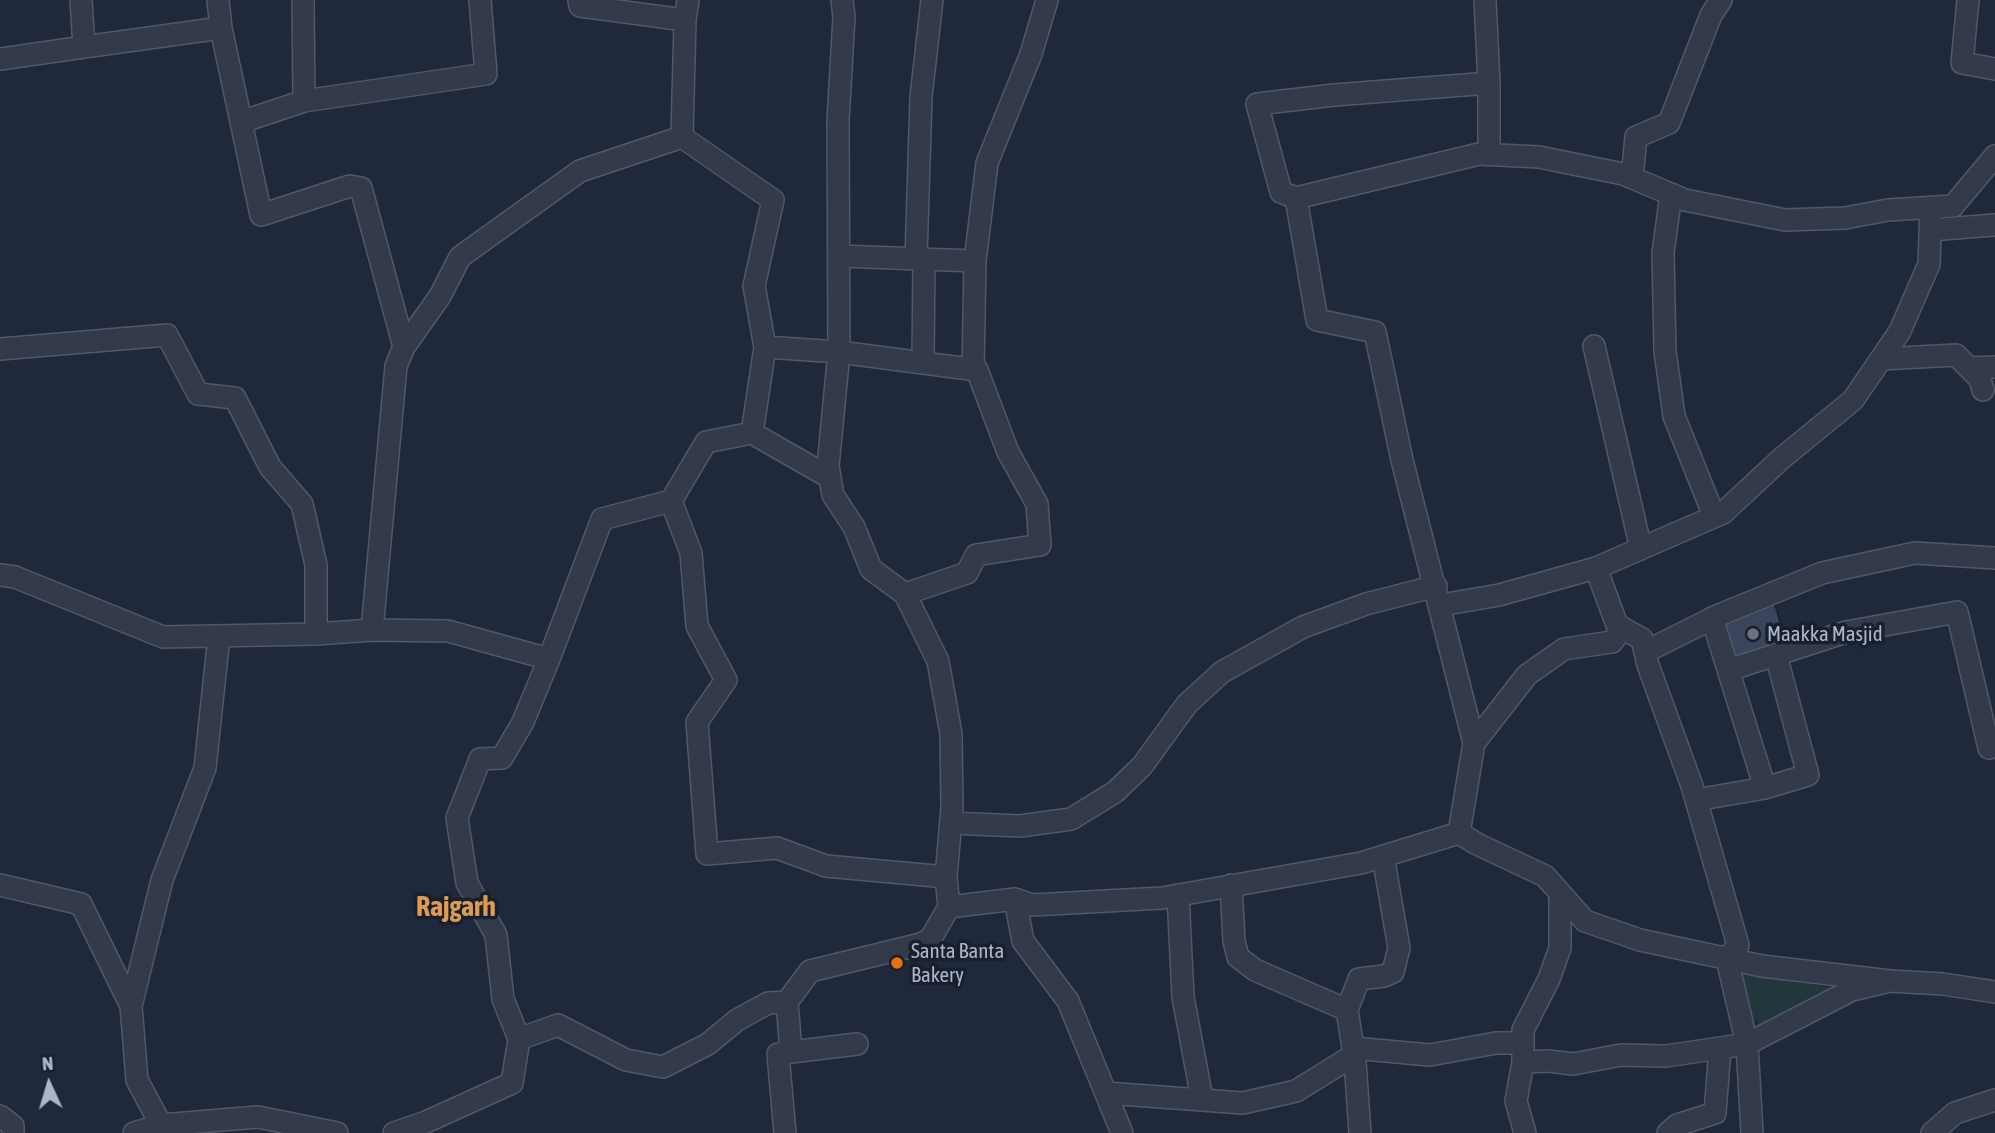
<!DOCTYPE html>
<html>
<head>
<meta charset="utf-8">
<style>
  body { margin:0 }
  #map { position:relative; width:1995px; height:1133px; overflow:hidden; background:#1f293b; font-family:"Asap Condensed",sans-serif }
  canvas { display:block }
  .north { position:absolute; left:14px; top:1049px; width:70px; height:70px; -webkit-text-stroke:5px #182030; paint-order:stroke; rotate:356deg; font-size:19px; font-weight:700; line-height:28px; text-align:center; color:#adb5c8 }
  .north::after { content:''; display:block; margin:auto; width:24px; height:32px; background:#adb5c8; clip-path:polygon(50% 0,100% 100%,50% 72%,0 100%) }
</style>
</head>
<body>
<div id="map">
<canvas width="1995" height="1133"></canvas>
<div class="north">N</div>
</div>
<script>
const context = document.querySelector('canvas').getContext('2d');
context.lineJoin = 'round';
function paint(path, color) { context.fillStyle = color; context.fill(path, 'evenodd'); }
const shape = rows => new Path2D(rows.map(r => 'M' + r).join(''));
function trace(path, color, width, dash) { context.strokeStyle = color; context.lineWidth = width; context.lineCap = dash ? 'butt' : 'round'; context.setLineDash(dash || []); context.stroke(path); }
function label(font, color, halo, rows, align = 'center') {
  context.font = font + ' "Asap Condensed",sans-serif'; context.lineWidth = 7; context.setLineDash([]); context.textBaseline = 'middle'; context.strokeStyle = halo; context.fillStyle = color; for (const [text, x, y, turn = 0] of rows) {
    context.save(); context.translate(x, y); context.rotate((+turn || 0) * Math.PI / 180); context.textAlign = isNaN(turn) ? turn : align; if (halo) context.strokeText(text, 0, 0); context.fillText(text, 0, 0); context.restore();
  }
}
paint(shape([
  [1739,974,1834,988,1760,1030,1757,1020,1746,1022]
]), '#21373c');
const building = shape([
  [1775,604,1788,648,1732,664,1719,621,1775,604]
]);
paint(building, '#3a455c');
trace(building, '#1a2232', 2);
const minor = shape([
  [303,0,304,101],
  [579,0,580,6,685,20],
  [1485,0,1489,83,1489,155],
  [1968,0,1962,63,1995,69],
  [221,28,261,215,350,186,361,188,404,347],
  [84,47,221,28,218,0],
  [0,59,84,47,81,0],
  [1489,83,1334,95,1257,104,1281,192,1296,198,1317,320,1375,332,1402,460,1474,743,1459,833,1477,844,1545,876,1585,921,1640,940,1762,966,1890,981],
  [241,122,304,101,486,74,480,0],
  [682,137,685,20,688,0],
  [1632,178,1636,137,1669,123,1711,15,1721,0],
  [1671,194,1663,253,1665,351,1674,416,1714,516],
  [1296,198,1479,154,1539,157,1623,174,1685,200,1785,220,1845,218,1888,210,1953,206,1995,156],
  [1930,230,1995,225],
  [839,256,975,261,973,370],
  [916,259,921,97,932,0],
  [975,261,987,163,1031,54,1047,0],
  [1594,346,1641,549],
  [0,349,167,335,198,394,235,398,270,467,302,504,316,565,316,634],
  [1881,359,1956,355,1980,379,1983,390],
  [923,363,924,259],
  [1969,368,1995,367],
  [752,433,829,477],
  [1596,568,1723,513,1782,458,1853,400,1900,331,1929,264,1931,207],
  [0,575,15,577,163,637,316,634,372,630,396,366,404,347,440,296,460,257,580,171,682,137,773,200,754,286,765,347],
  [905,594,967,573,976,555,1040,545,1037,504,1008,452,977,370,839,352,765,347,752,433,706,442,671,501,691,553,697,626,726,680,697,722,707,854,777,848,826,866,946,877],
  [1441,605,1499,595,1596,568,1617,625,1642,639,1648,665,1692,786,1738,945,1727,959,1747,1044,1666,1056,1621,1055,1573,1064,1548,1061,1523,1062],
  [1712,618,1765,788],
  [372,630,448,631,549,659,602,519,671,501],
  [1645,652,1719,615,1822,573,1915,553,1995,558],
  [1729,670,1846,632,1957,612,1989,748],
  [1474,743,1527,675,1564,649,1612,642,1623,628],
  [1696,800,1765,788,1808,775,1776,655],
  [951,823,1020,826,1071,819,1115,792,1142,766,1187,704,1222,672,1303,627,1366,604,1436,586],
  [0,885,81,904,131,1006,137,1080,161,1125,161,1133],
  [1231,885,1234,941,1238,957,1255,970,1347,1010],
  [1178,895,1183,997,1202,1099],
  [1015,899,1023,941,1068,1001,1122,1133],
  [949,907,1015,899,1032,905,1162,898,1361,863,1459,833],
  [131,1006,162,880,205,768,219,636],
  [519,1039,503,999,496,935,467,883,457,818,480,759,502,758,523,722,549,659],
  [1353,1048,1430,1055,1496,1043,1523,1043],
  [791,1052,857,1044],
  [1106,1093,1243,1103,1296,1091,1354,1055],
  [0,1116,13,1126,13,1133],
  [134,1133,161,1125,258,1117,337,1133],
  [394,1133,426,1122,512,1083,519,1039,558,1025,626,1060,663,1067,708,1044,737,1020,768,1003,787,1002,810,971,921,944,931,938,949,907,946,877,952,807,951,734,938,661,905,594,871,569,854,527,833,495,828,466,839,352,838,121,844,17,842,0],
  [785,1133,778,1054,791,1052,787,1002],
  [1360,1133,1355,1061,1347,1010,1359,979,1384,976,1393,972,1399,948,1383,856],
  [1525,1133,1516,1101,1523,1062,1523,1030,1549,979,1560,948,1560,893],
  [1668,1133,1677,1125,1715,1113,1720,1048],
  [1752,1133,1747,1044,1852,990,1890,981,1943,984,1995,992],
  [1932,1133,1955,1113,1995,1100]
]);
trace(minor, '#505869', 24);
trace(minor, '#333b4b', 21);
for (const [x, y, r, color] of [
  [1753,634,7,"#6b7280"],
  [897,963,7,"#e8710a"]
]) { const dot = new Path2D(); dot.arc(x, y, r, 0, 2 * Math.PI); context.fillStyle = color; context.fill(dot); trace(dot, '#182030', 2.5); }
label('21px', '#adb5c8', '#182030', [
  ["Maakka Masjid",1767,634],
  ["Santa Banta",911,951],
  ["Bakery",911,975]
], 'left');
label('bold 28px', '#de9a52', '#182030', [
  ["Rajgarh",456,907]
]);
</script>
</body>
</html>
